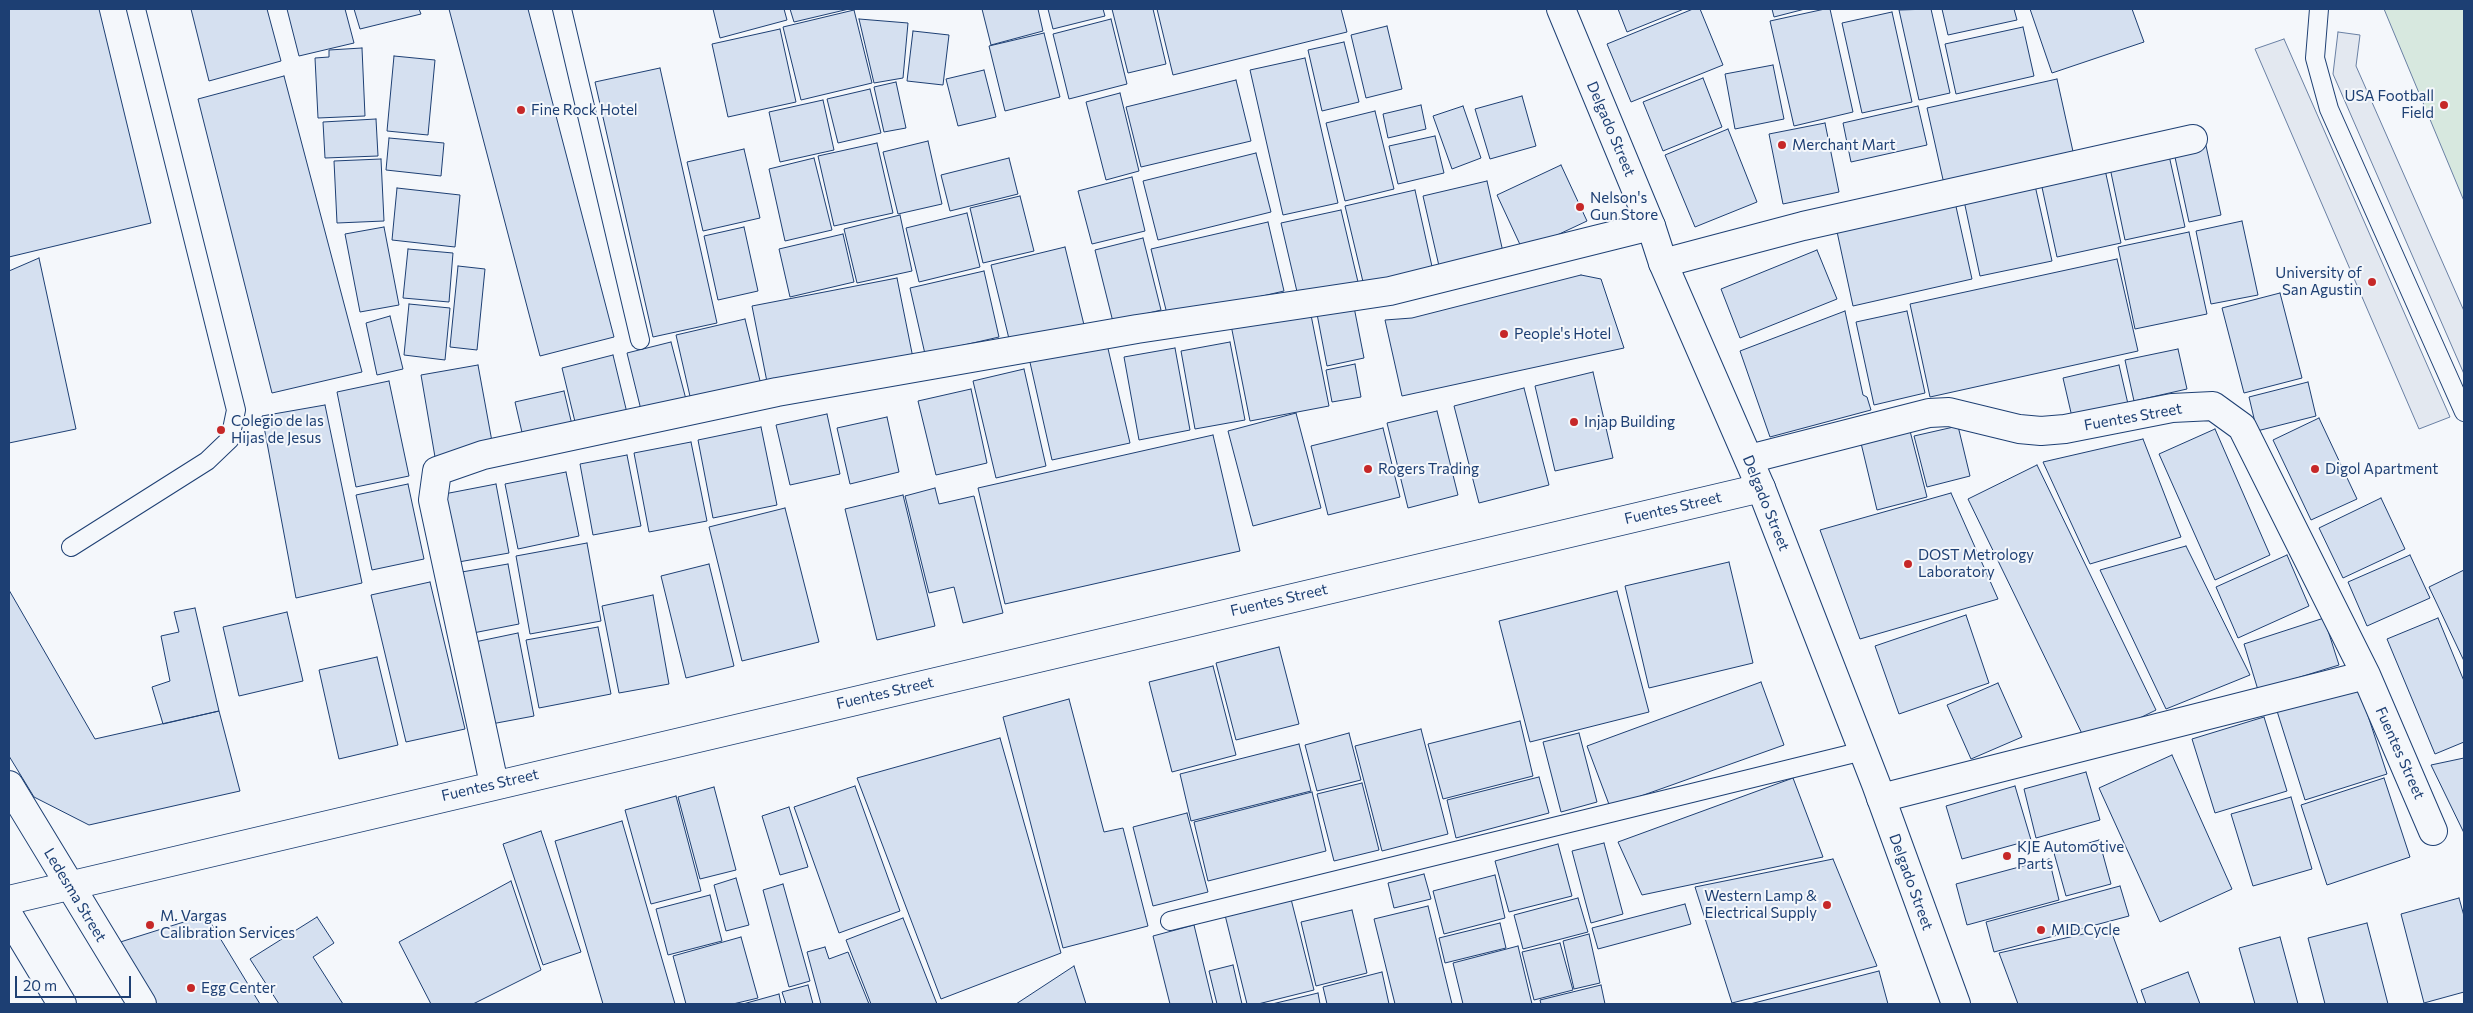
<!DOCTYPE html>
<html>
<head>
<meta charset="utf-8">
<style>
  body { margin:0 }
  #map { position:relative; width:2473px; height:1013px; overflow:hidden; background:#f4f7fb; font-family:Commissioner,sans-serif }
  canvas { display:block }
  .frame { position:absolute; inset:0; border:10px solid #1d3f73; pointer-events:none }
  .scale { position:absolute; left:15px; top:976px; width:116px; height:22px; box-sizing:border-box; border:2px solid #1d3f73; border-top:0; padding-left:6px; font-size:15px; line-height:18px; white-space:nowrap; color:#1d3f73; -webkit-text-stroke:4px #f4f7fb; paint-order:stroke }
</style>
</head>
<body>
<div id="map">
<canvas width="2473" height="1013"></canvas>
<div class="frame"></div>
<div class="scale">20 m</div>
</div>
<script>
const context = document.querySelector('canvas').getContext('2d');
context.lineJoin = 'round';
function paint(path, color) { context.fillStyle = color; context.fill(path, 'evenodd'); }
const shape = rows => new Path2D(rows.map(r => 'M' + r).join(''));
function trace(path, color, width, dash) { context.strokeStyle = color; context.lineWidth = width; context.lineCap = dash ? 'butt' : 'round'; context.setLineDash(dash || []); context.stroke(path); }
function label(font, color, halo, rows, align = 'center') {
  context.font = font + ' Commissioner,sans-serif'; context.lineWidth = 4; context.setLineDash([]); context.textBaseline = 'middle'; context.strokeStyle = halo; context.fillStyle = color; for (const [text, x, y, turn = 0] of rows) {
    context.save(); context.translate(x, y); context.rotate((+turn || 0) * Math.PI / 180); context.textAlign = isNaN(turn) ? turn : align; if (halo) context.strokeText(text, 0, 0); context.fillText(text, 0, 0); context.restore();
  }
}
const green = shape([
  [2384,9,2464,9,2464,201,2384,9]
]);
paint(green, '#d7e8df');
trace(green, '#687fa3', 1);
const parking = shape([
  [2338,32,2360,35,2356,66,2464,311,2464,374,2333,74,2338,32],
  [2284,39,2450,417,2419,429,2255,49,2284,39]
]);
paint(parking, '#e3e8f0');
trace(parking, '#687fa3', 1);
const building = shape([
  [9,9,99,9,151,223,9,257,9,9],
  [191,9,267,9,281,61,209,81,191,9],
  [287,9,345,9,354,43,299,56,287,9],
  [354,9,419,9,421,14,360,29,354,9],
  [449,9,528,9,614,337,540,356,449,9],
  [713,9,784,9,787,20,720,38,713,9],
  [790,9,849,9,794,22,790,9],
  [982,9,1038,9,1043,31,991,45,982,9],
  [1048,9,1103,9,1105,16,1053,29,1048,9],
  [1112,9,1153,9,1166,64,1128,73,1112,9],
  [1157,9,1341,9,1347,32,1173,75,1157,9],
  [1618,9,1684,9,1627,32,1618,9],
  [1693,9,1700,9,1723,65,1631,102,1607,44,1693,9],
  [1772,9,1805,9,1774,17,1772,9],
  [1825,9,1830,9,1853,112,1794,126,1770,21,1825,9],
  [1931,9,1950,93,1919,100,1899,10,1931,9],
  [1942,9,2014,9,2017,20,1948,35,1942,9],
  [2030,9,2132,9,2144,42,2052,73,2030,9],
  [854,10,872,83,801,100,783,27,854,10],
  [1892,12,1912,102,1862,113,1842,23,1892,12],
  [859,19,908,23,903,78,874,83,859,19],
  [1111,19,1127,84,1069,99,1053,34,1111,19],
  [1387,26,1402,89,1366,98,1351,35,1387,26],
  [2023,27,2034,76,1956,94,1945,44,2023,27],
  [780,29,796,102,728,117,712,44,780,29],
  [913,31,949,35,943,85,907,81,913,31],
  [1044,33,1060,97,1005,111,989,46,1044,33],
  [1344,42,1359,102,1322,111,1308,50,1344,42],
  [362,48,365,116,318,118,315,58,329,57,329,50,362,48],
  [394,56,435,60,428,135,387,131,394,56],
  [1305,58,1338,203,1283,215,1250,70,1305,58],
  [1773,65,1784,119,1735,129,1725,74,1773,65],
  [660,68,717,323,653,337,595,82,660,68],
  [984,70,996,117,958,126,946,79,984,70],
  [284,76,362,372,272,393,198,99,284,76],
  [1703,78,1722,127,1663,151,1643,102,1703,78],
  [2057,79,2074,156,1944,184,1927,108,2057,79],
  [1236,80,1251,141,1141,167,1126,107,1236,80],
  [896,82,906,128,884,132,874,87,896,82],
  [870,89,881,133,838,143,827,99,870,89],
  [1120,93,1139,171,1106,180,1086,102,1120,93],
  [1522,96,1536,146,1490,159,1475,109,1522,96],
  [823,100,834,150,780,162,769,112,823,100],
  [1421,105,1426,129,1388,138,1383,114,1421,105],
  [1463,106,1481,158,1452,169,1433,116,1463,106],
  [1918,106,1927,145,1851,162,1843,123,1918,106],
  [1375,111,1394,189,1345,201,1326,123,1375,111],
  [376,119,378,156,325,158,323,122,376,119],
  [1825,123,1839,192,1783,204,1769,134,1825,123],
  [1728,129,1757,202,1695,227,1665,155,1728,129],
  [1435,136,1444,173,1398,184,1389,146,1435,136],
  [389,138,444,143,441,176,386,170,389,138],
  [928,141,942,204,898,214,883,152,928,141],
  [2205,141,2221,215,2189,222,2173,148,2205,141],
  [877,143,893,213,834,226,818,156,877,143],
  [744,149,760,218,703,231,687,162,744,149],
  [2168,151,2185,227,2125,240,2109,163,2168,151],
  [1256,153,1271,212,1158,240,1143,181,1256,153],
  [814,158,832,230,785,241,769,169,814,158],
  [1009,158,1018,194,950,211,941,175,1009,158],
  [381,159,384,221,337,223,334,161,381,159],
  [1561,165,1587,221,1523,251,1497,195,1561,165],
  [2104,165,2121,243,2057,257,2040,178,2104,165],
  [1132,177,1145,231,1092,244,1078,191,1132,177],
  [1487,181,1503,252,1439,266,1423,196,1487,181],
  [2034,181,2052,261,1980,276,1963,196,2034,181],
  [397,188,460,195,455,247,392,240,397,188],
  [1415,190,1433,271,1364,286,1345,206,1415,190],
  [1020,196,1034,251,983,263,970,208,1020,196],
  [1955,202,1972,279,1853,306,1836,227,1955,202],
  [1341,210,1358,282,1298,296,1281,223,1341,210],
  [967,213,980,267,919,282,906,228,967,213],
  [900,215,912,271,857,283,844,229,900,215],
  [2242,221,2258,295,2211,304,2196,231,2242,221],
  [1268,222,1284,291,1168,318,1151,249,1268,222],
  [384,227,399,305,360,312,345,234,384,227],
  [744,227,758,291,718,300,704,236,744,227],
  [2189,232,2207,314,2135,329,2118,247,2189,232],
  [843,234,854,282,790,297,779,249,843,234],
  [1143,238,1161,310,1113,322,1095,250,1143,238],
  [1065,247,1085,329,1011,347,991,265,1065,247],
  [408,249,453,253,449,302,403,298,408,249],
  [1817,250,1837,299,1740,338,1721,289,1817,250],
  [39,258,76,429,9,443,9,271,39,258],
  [2117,259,2138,351,1930,397,1910,304,2117,259],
  [458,266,485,269,477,350,450,347,458,266],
  [984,271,999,337,925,354,910,288,984,271],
  [1581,275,1601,279,1624,348,1402,396,1385,320,1412,318,1581,275],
  [897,278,913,358,768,387,752,306,897,278],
  [2280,293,2302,378,2244,393,2222,308,2280,293],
  [409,304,450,308,445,360,404,355,409,304],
  [1354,307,1364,358,1327,366,1317,314,1354,307],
  [1310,310,1329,406,1250,421,1231,325,1310,310],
  [1845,311,1863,395,1867,397,1871,410,1770,437,1740,351,1845,311],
  [1907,311,1925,393,1874,405,1856,322,1907,311],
  [390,316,403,369,377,375,366,323,390,316],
  [745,319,762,389,692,405,676,335,745,319],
  [1106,340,1130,443,1052,460,1029,358,1106,340],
  [671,342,688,407,643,418,627,353,671,342],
  [1230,342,1245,420,1195,429,1181,351,1230,342],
  [1175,348,1190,430,1139,440,1124,357,1175,348],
  [2178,349,2187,389,2134,401,2125,360,2178,349],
  [613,355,628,417,577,430,562,368,613,355],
  [1355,364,1361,397,1332,402,1326,370,1355,364],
  [478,365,493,447,435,457,421,375,478,365],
  [2119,365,2128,404,2072,417,2063,378,2119,365],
  [1024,369,1046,466,996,478,973,381,1024,369],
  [1593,372,1613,458,1555,471,1535,386,1593,372],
  [389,381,409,476,356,487,337,392,389,381],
  [2308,382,2316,416,2257,431,2249,397,2308,382],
  [1524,388,1549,485,1479,503,1454,406,1524,388],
  [971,389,987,463,936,475,918,401,971,389],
  [564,391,573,429,524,441,515,402,564,391],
  [325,405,362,583,296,598,262,416,325,405],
  [1437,411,1458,495,1408,508,1387,423,1437,411],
  [1296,413,1321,508,1253,526,1228,431,1296,413],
  [827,414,840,474,790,485,776,425,827,414],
  [887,417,899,472,850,484,837,428,887,417],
  [2319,418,2357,499,2311,520,2273,440,2319,418],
  [1958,426,1970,476,1927,487,1914,436,1958,426],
  [761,427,777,505,713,518,698,440,761,427],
  [1909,427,1927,497,1877,510,1860,439,1909,427],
  [1383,428,1400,497,1328,515,1311,446,1383,428],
  [2215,429,2270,555,2215,580,2159,454,2215,429],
  [1213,435,1240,551,1005,604,978,488,1213,435],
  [2143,439,2181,537,2090,564,2043,462,2143,439],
  [691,442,707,521,649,532,634,453,691,442],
  [627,455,641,526,593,535,580,464,627,455],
  [2037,465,2156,710,2087,744,1968,499,2037,465],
  [566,472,579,536,518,549,505,484,566,472],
  [408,484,424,559,372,570,356,495,408,484],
  [496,484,509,553,453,563,439,495,496,484],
  [935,488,939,504,974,496,1003,613,963,623,954,587,929,593,905,496,935,488],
  [1951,493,1998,599,1860,639,1820,530,1951,493],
  [903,495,935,626,877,640,845,509,903,495],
  [2381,498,2405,549,2343,578,2319,528,2381,498],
  [785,508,819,642,742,661,709,527,785,508],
  [587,543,601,621,530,634,516,556,587,543],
  [2186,546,2250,675,2166,709,2100,570,2186,546],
  [2287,555,2309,606,2238,638,2216,587,2287,555],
  [2410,555,2430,598,2367,626,2348,582,2410,555],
  [1729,562,1753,663,1649,688,1625,586,1729,562],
  [508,564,519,624,468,634,456,573,508,564],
  [709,564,734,666,686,678,661,576,709,564],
  [2464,570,2464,661,2429,587,2464,570],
  [430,582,465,729,406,742,371,595,430,582],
  [9,590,95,739,219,711,240,791,89,825,34,797,9,756,9,590],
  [1617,591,1649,712,1530,742,1499,621,1617,591],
  [653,595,669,684,619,693,602,606,653,595],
  [195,608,219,711,163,724,152,687,170,681,161,636,179,632,174,612,195,608],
  [287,612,303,681,239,696,223,627,287,612],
  [1966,615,1989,683,1899,714,1875,646,1966,615],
  [2324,618,2339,665,2258,690,2244,644,2324,618],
  [2438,618,2464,681,2464,742,2435,754,2387,639,2438,618],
  [598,627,611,694,539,708,526,640,598,627],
  [518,633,534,716,486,725,470,643,518,633],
  [1279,647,1299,724,1236,740,1216,663,1279,647],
  [377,657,398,745,339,759,319,670,377,657],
  [1213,666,1236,755,1172,772,1149,682,1213,666],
  [1761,682,1784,745,1610,807,1587,746,1761,682],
  [1998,683,2022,737,1971,759,1947,705,1998,683],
  [2358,685,2387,774,2305,800,2277,711,2358,685],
  [1069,699,1104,832,1123,828,1148,926,1063,948,1003,717,1069,699],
  [2264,717,2287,791,2215,813,2192,739,2264,717],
  [1520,721,1533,776,1443,799,1428,744,1520,721],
  [1421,729,1448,834,1382,851,1355,746,1421,729],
  [1349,733,1361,780,1317,791,1305,745,1349,733],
  [1579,733,1597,802,1561,812,1543,742,1579,733],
  [1000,738,1061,953,941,999,857,778,1000,738],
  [1299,744,1311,791,1191,821,1180,774,1299,744],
  [2172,755,2232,889,2160,922,2099,788,2172,755],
  [2464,758,2464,833,2431,765,2464,758],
  [2086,772,2100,820,2036,838,2024,789,2086,772],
  [1539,777,1549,813,1456,838,1447,800,1539,777],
  [1793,778,1823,857,1642,895,1618,842,1793,778],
  [2384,778,2410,857,2327,885,2301,805,2384,778],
  [1362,783,1379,850,1334,861,1317,794,1362,783],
  [855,786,900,911,839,933,794,807,855,786],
  [2015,786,2031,840,1962,859,1946,806,2015,786],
  [714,787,736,870,700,879,678,797,714,787],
  [1312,792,1326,851,1208,881,1194,822,1312,792],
  [676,796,701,891,651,904,625,810,676,796],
  [2291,797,2312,869,2253,886,2231,814,2291,797],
  [789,807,808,867,780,875,762,816,789,807],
  [1187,813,1208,892,1153,906,1133,827,1187,813],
  [622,821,675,1004,603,1004,555,841,622,821],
  [541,831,581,952,543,965,503,844,541,831],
  [2099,840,2111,884,2066,896,2054,853,2099,840],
  [1604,843,1623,914,1591,923,1572,851,1604,843],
  [1558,844,1572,896,1509,912,1495,861,1558,844],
  [1833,859,1877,966,1732,1003,1695,887,1833,859],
  [2049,859,2059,900,1967,925,1956,884,2049,859],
  [1424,874,1431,899,1394,908,1388,883,1424,874],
  [1495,875,1505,918,1444,934,1433,891,1495,875],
  [736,878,749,925,726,931,714,885,736,878],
  [511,881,541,970,473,1004,431,1004,399,942,511,881],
  [783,884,810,981,789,987,763,890,783,884],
  [2120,886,2129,916,1994,952,1986,922,2120,886],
  [710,895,722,941,668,955,656,909,710,895],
  [1578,898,1588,932,1523,949,1514,915,1578,898],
  [2459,898,2464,916,2464,992,2424,1003,2401,914,2459,898],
  [1291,899,1314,990,1258,1004,1247,1004,1225,915,1291,899],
  [1685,904,1691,924,1598,949,1592,928,1685,904],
  [1428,906,1452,1004,1395,1004,1374,919,1428,906],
  [1352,910,1367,973,1316,986,1301,922,1352,910],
  [206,915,260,1004,150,1004,114,944,206,915],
  [317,917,334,943,313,957,343,1004,279,1004,250,959,317,917],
  [903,918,937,1004,871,1004,846,940,903,918],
  [1500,923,1506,948,1445,963,1439,938,1500,923],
  [2367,923,2388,1004,2325,1004,2308,938,2367,923],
  [1194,925,1213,1004,1170,1004,1153,936,1194,925],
  [2110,928,2138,1004,2018,1004,1999,953,2110,928],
  [1589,934,1600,983,1574,989,1563,941,1589,934],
  [741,937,758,998,733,1004,686,1004,673,956,741,937],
  [2280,937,2298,1004,2255,1004,2239,948,2280,937],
  [1560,943,1573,990,1534,1000,1522,952,1560,943],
  [1518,946,1532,1004,1463,1004,1453,963,1518,946],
  [825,947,829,959,848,952,869,1004,821,1004,807,952,825,947],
  [1233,965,1242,1004,1217,1004,1209,971,1233,965],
  [1074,966,1086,1004,1016,1004,1074,966],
  [1879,971,1888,1004,1750,1004,1879,971],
  [1382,972,1389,1004,1327,1004,1323,987,1382,972],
  [2188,972,2200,1004,2146,1004,2141,990,2188,972],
  [808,985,813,1004,786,1004,782,992,808,985],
  [1601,985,1605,1004,1541,1004,1540,1000,1601,985],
  [1318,993,1320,1004,1272,1004,1318,993],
  [779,994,781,1004,743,1004,779,994]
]);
paint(building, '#d5e0f0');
trace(building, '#1d3f73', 1);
const lane = shape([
  [562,9,640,340],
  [2319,9,2315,58,2329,109,2464,412],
  [71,547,207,461,230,439,236,410,136,9],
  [1170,921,1863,751]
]);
const street = shape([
  [1663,263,1803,226,2193,139],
  [1749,459,1929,413,1949,412,2019,429,2041,431,2065,429,2172,408,2213,406,2242,427,2366,675,2433,831],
  [494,784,433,500,437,471,483,455,777,392,1137,329,1390,291,1651,226],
  [1881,798,2366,675],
  [9,900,1761,488]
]);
const secondary = shape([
  [1561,9,1651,226,1663,263,1761,488,1876,784,1956,1004],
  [9,785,142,1004],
  [9,916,62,1004]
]);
trace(lane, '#1d3f73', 20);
trace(street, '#1d3f73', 30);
trace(secondary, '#1d3f73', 30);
trace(lane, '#f4f7fb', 18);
trace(street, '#f4f7fb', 28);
trace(secondary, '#f4f7fb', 28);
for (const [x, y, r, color] of [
  [2444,105,5,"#c62828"],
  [521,110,5,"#c62828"],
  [1782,145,5,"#c62828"],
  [1580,207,5,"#c62828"],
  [2372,282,5,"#c62828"],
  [1504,334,5,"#c62828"],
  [1574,422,5,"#c62828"],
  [221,430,5,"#c62828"],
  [1368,469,5,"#c62828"],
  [2315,469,5,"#c62828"],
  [1908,564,5,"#c62828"],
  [2007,856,5,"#c62828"],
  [1827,905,5,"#c62828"],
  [150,925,5,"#c62828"],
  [2041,930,5,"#c62828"],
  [191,988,5,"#c62828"]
]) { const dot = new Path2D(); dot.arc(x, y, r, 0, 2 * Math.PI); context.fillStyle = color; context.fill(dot); trace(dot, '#f4f7fb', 2); }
label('15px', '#1d3f73', '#f4f7fb', [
  ["USA Football",2434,96,"right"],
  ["Field",2434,113,"right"],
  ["Fine Rock Hotel",531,110],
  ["Merchant Mart",1792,145],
  ["Nelson's",1590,198],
  ["Gun Store",1590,215],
  ["University of",2362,273,"right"],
  ["San Agustin",2362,290,"right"],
  ["People's Hotel",1514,334],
  ["Colegio de las",231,421],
  ["Hijas de Jesus",231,438],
  ["Injap Building",1584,422],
  ["Rogers Trading",1378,469],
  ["Digol Apartment",2325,469],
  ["DOST Metrology",1918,555],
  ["Laboratory",1918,572],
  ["KJE Automotive",2017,847],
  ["Parts",2017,864],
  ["Western Lamp &",1817,896,"right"],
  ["Electrical Supply",1817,913,"right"],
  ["M. Vargas",160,916],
  ["Calibration Services",160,933],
  ["MID Cycle",2051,930],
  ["Egg Center",201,988]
], 'left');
label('15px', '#1d3f73', '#f4f7fb', [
  ["Delgado Street",1611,129,67],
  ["Fuentes Street",2133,417,-10],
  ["Delgado Street",1766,503,68],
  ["Fuentes Street",1673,508,-13],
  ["Fuentes Street",1279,600,-13],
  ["Fuentes Street",885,693,-13],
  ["Fuentes Street",2400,753,66],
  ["Fuentes Street",490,785,-13],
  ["Delgado Street",1911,882,70],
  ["Ledesma Street",75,895,59]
]);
</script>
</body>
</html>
